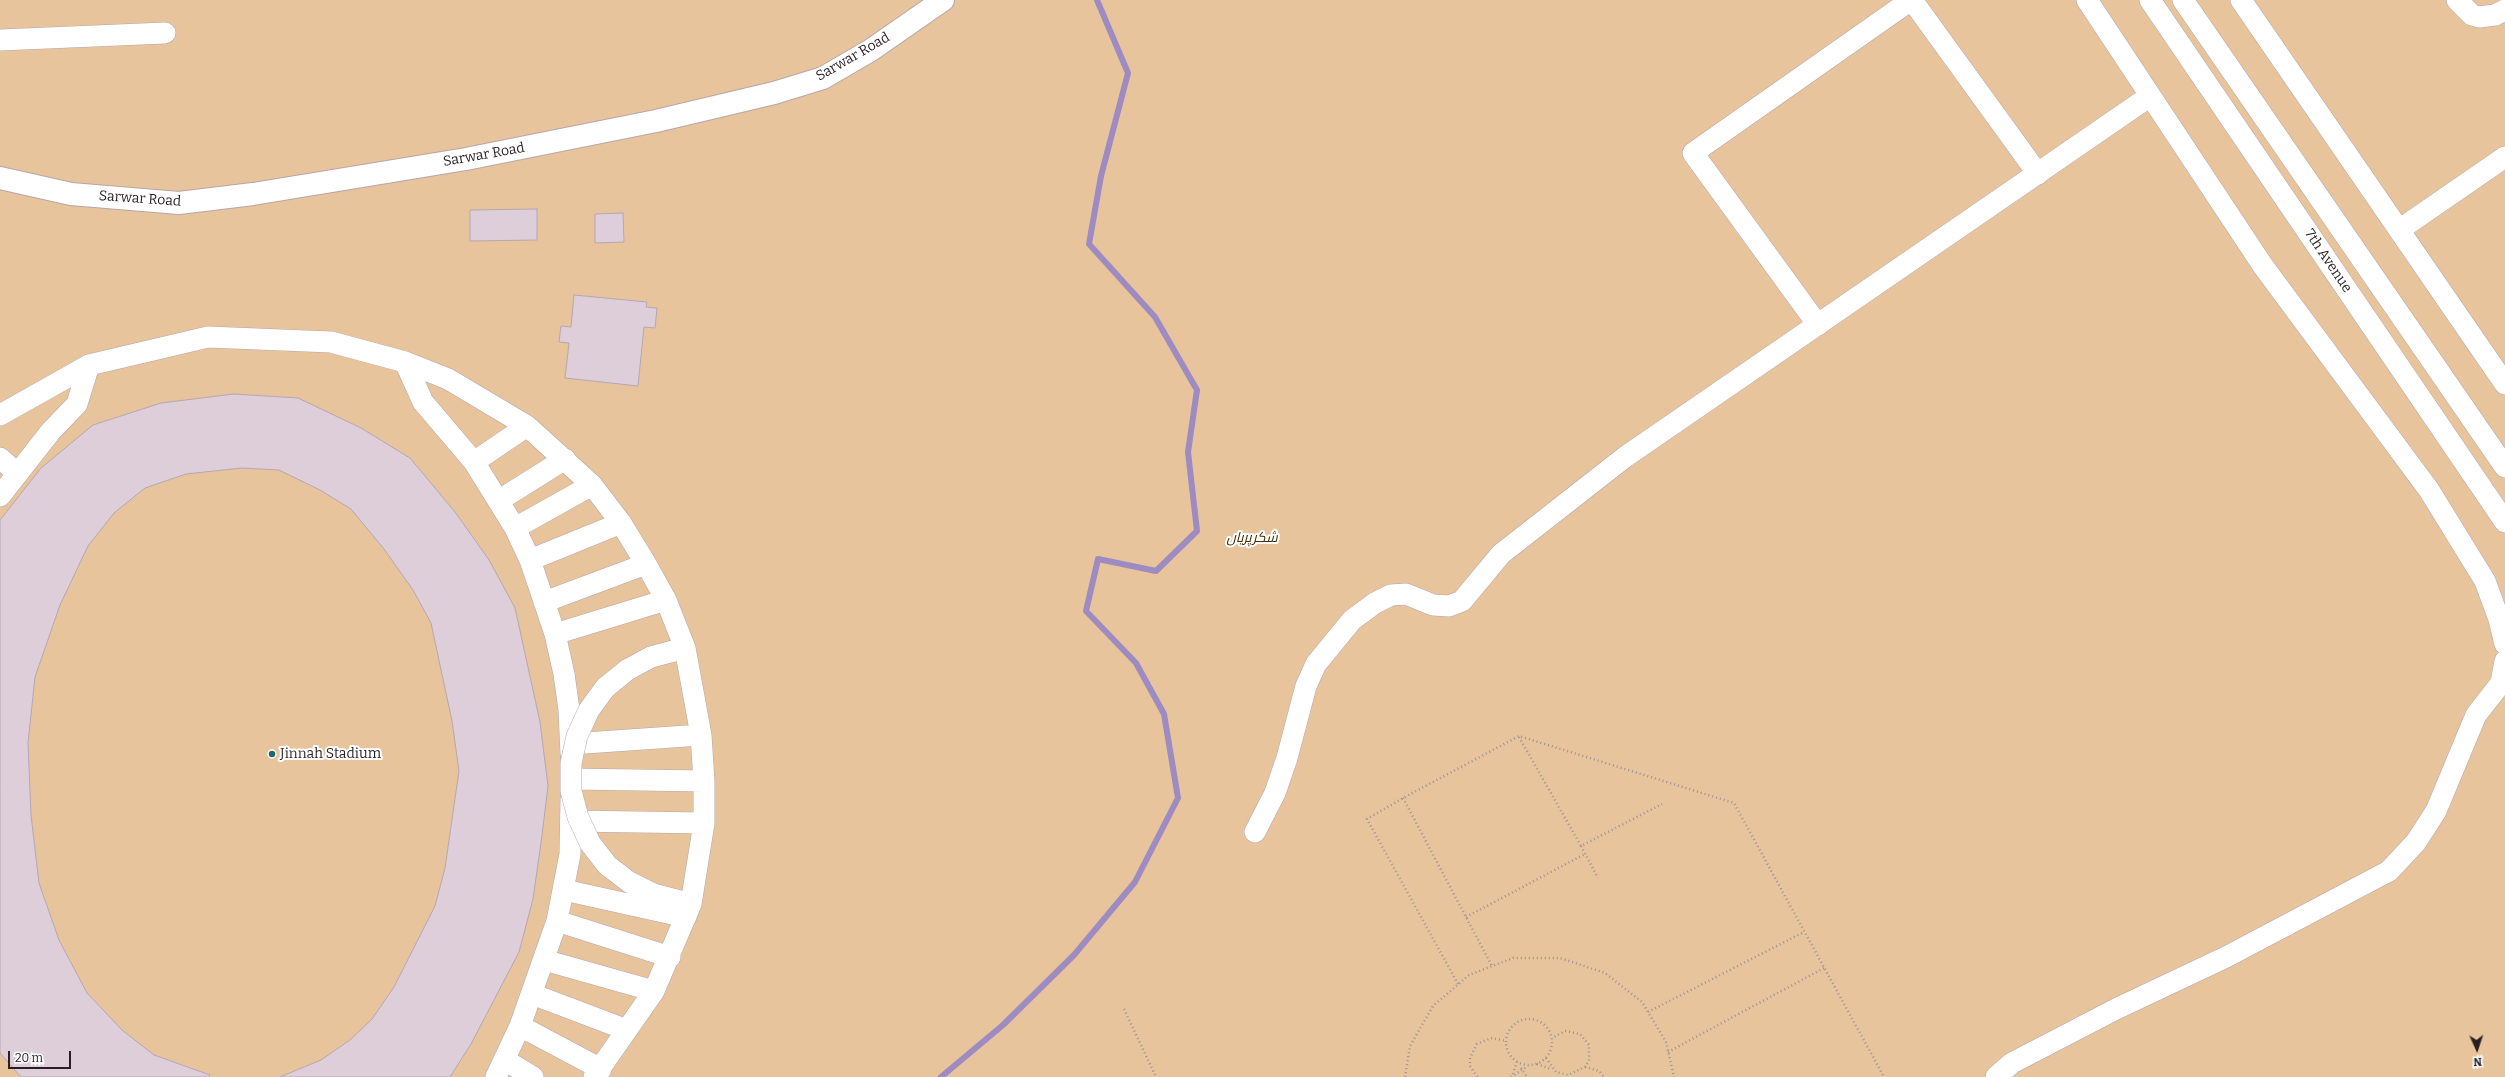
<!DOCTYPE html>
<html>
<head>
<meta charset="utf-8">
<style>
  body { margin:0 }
  #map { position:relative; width:2505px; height:1077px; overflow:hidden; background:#fee9ed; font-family:Bitter,serif }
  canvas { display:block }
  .north { position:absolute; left:2457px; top:1029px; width:40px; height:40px; -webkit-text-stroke:3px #fff; paint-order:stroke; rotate:177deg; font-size:11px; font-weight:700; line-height:16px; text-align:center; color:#271f21 }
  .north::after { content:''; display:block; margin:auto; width:14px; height:18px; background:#271f21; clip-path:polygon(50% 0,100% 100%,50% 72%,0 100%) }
  .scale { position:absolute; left:8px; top:1051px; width:63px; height:18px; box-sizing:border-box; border:2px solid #271f21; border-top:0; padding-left:5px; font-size:12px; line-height:14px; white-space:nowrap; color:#271f21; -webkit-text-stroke:3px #fff; paint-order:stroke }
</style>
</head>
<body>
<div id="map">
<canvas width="2505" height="1077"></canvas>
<div class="north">N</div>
<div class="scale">20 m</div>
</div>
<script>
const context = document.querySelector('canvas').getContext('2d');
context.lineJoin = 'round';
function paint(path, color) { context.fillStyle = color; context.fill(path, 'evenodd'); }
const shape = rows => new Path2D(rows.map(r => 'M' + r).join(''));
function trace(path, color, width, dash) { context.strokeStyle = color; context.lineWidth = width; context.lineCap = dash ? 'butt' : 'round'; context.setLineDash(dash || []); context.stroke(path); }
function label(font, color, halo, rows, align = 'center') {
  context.font = font + ' Bitter,Cairo,serif'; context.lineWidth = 4; context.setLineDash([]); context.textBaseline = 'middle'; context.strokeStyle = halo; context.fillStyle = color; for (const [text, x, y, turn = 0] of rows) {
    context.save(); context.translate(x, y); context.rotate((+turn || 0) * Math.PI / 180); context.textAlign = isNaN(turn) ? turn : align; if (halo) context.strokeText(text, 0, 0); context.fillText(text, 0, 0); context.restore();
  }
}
paint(shape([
  [0,0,2505,0,2505,1077,0,1077]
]), '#e7c49b');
trace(shape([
  [941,1077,1003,1025,1074,955,1135,882,1178,798,1164,714,1136,663,1086,611,1098,559,1156,571,1197,531,1188,452,1197,390,1155,317,1089,244,1101,176,1128,73,1097,0]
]), '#9d8bc2', 6);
const building = shape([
  [537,209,537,240,470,241,470,210,537,209],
  [623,213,624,242,595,243,595,214,623,213],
  [574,295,647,302,646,307,657,308,655,328,644,327,638,386,565,378,569,343,559,342,561,326,571,327,574,295],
  [234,394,298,398,361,428,410,458,455,512,489,560,515,608,540,722,548,786,541,843,533,899,519,952,471,1044,450,1077,280,1077,321,1060,350,1040,372,1019,394,987,435,906,445,868,459,771,452,721,431,623,413,590,384,549,351,509,320,490,279,470,242,468,186,474,145,488,114,513,88,546,60,605,35,677,28,743,31,815,39,883,59,940,87,993,122,1030,154,1055,210,1075,209,1077,21,1077,0,1053,0,520,41,468,93,425,161,403,234,394]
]);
paint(building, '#ddceda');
trace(building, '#b6a7b3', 1);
const minor = shape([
  [1912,0,2038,174],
  [2087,0,2263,266,2429,490,2485,581,2499,619,2505,644],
  [2150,0,2505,522],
  [2183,0,2505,467],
  [2241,0,2505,384],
  [2457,0,2472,15,2479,17,2495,15,2505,10],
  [0,40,165,33],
  [2399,230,2505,157],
  [1818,325,1693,153,1911,0],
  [405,362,423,402,474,462,515,528,530,560,555,634,564,674,569,710,571,754],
  [0,415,89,365,208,337,331,342,405,362,448,379,527,426,592,485,621,523,646,564,666,600,685,648,701,735,704,781,704,823,691,904,654,991,594,1077],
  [0,458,17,473],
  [474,462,527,426],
  [0,496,51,431,77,404,89,365],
  [498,501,565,459],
  [515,528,592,485],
  [530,560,621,523],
  [544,602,646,564],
  [555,634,666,600],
  [627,670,651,657,685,648],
  [571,744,701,735],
  [571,779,704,781],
  [572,821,704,823],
  [1255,832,1275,793,1287,758,1306,686,1316,664,1352,620,1375,603,1391,595,1406,594,1433,605,1449,606,1462,601,1501,554,1625,457,2150,96],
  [607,865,629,882,653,894,691,904],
  [564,890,686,917],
  [557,921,670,957],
  [544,960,654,991],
  [532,994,627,1030],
  [520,1026,601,1069],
  [505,1060,533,1077],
  [496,1077,520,1026,557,921,570,854,571,799],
  [1996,1077,2012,1063,2116,1009,2226,957,2389,871,2416,842,2436,811,2476,715,2501,683,2505,661]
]);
const major = shape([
  [0,178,71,194,179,203,253,194,466,159,656,121,774,93,823,78,871,50,943,0]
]);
trace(minor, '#b8a5a9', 22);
trace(major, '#b8a5a9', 24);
trace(shape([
  [1519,737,1581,846,1662,804],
  [1403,798,1492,966],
  [1581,846,1598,878],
  [1466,917,1585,854],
  [1458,984,1367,819,1403,798,1519,736,1734,803,1884,1077],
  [1124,1009,1156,1077],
  [1648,1012,1804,932],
  '1506 1042a23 23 0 1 1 46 0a23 23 0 1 1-46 0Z',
  [1668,1052,1824,968],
  [1546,1058,1556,1072,1568,1075,1585,1067,1589,1061,1589,1045,1580,1034,1565,1031,1552,1038],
  [1537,1064,1551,1069],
  [1585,1067,1599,1071,1604,1077],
  [1521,1068,1527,1077],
  [1513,1074,1517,1061],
  [1405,1077,1410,1046,1433,1006,1469,975,1513,958,1560,958,1605,973,1642,1002,1666,1042,1674,1077],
  [1477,1077,1470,1066,1470,1058,1477,1044,1491,1038,1506,1041],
  [1511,1077,1528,1066]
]), '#a09194', 2.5, [1, 3]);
trace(minor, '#fff', 21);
trace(major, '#fff', 22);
const minorBridge = shape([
  [607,865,590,843,578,817,571,791,571,763,577,736,589,710,605,688,627,670]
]);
trace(minorBridge, '#b8a5a9', 22, []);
trace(minorBridge, '#fff', 21);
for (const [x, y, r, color] of [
  [272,754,4,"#1e6a6e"]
]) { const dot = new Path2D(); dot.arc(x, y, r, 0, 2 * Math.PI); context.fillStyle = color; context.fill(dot); trace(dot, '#fff', 1.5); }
label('14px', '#271f21', '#fff', [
  ["Sarwar Road",853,57,-30],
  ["Sarwar Road",484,155,-10],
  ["Sarwar Road",140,199,4],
  ["7th Avenue",2328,261,56]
]);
label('italic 14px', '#472b01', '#fff', [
  ["شکرپریاں",1252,538]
]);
label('14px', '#271f21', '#fff', [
  ["Jinnah Stadium",280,754]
], 'left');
</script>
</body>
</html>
